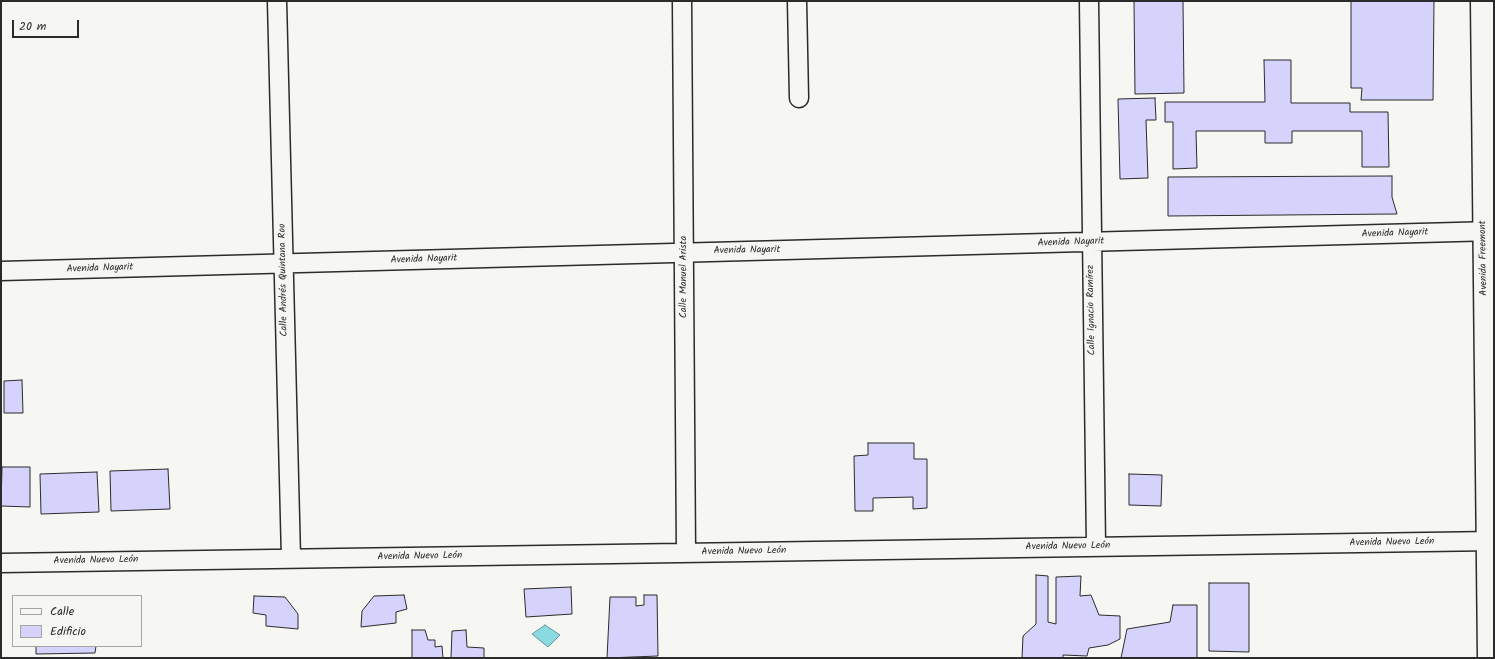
<!DOCTYPE html>
<html>
<head>
<meta charset="utf-8">
<style>
  body { margin:0 }
  #map { position:relative; width:1495px; height:659px; overflow:hidden; background:#f6f6f2; font-family:Kalam,sans-serif }
  canvas { display:block }
  .frame { position:absolute; inset:0; border:2px solid #2b2b2b; pointer-events:none }
  .legend { position:absolute; left:12px; top:595px; width:130px; height:52px; box-sizing:border-box; background:#f6f6f2; border:1px solid #a5a5a2; margin:0; padding:5px 7px; list-style:none; font-size:12px; color:#2b2b2b }
  .legend li { display:flex; align-items:center; gap:8px; height:20px }
  .legend b { width:20px; border:1px solid #a5a5a2 }
  .scale { position:absolute; left:12px; top:20px; width:67px; height:18px; box-sizing:border-box; border:2px solid #2b2b2b; border-top:0; padding-left:5px; font-size:12px; line-height:14px; white-space:nowrap; color:#2b2b2b; -webkit-text-stroke:3px #f6f6f2; paint-order:stroke }
</style>
</head>
<body>
<div id="map">
<canvas width="1495" height="659"></canvas>
<div class="frame"></div>
<ul class="legend">
<li><b style="height:5px;background:#f6f6f2"></b>Calle</li>
<li><b style="height:11px;background:#d5d2fb"></b>Edificio</li>
</ul>
<div class="scale">20 m</div>
</div>
<script>
const context = document.querySelector('canvas').getContext('2d');
context.lineJoin = 'round';
function paint(path, color) { context.fillStyle = color; context.fill(path, 'evenodd'); }
const shape = rows => new Path2D(rows.map(r => 'M' + r).join(''));
function trace(path, color, width, dash) { context.strokeStyle = color; context.lineWidth = width; context.lineCap = dash ? 'butt' : 'round'; context.setLineDash(dash || []); context.stroke(path); }
function label(font, color, halo, rows, align = 'center') {
  context.font = font + ' Kalam,sans-serif'; context.lineWidth = 4; context.setLineDash([]); context.textBaseline = 'middle'; context.strokeStyle = halo; context.fillStyle = color; for (const [text, x, y, turn = 0] of rows) {
    context.save(); context.translate(x, y); context.rotate((+turn || 0) * Math.PI / 180); context.textAlign = isNaN(turn) ? turn : align; if (halo) context.strokeText(text, 0, 0); context.fillText(text, 0, 0); context.restore();
  }
}
const water = shape([
  [545,625,560,635,548,647,532,634,545,625]
]);
paint(water, '#8adbe1');
trace(water, '#649598', 1);
const building = shape([
  [1134,1,1183,1,1184,93,1135,94,1134,1],
  [1351,1,1434,1,1433,100,1361,100,1362,88,1351,88,1351,1],
  [1264,60,1291,60,1291,103,1350,103,1350,112,1388,112,1389,167,1362,167,1362,131,1292,131,1292,143,1265,143,1265,131,1196,131,1197,168,1173,169,1173,122,1165,122,1165,102,1265,102,1264,60],
  [1155,98,1156,120,1146,120,1148,178,1120,179,1118,99,1155,98],
  [1392,176,1392,197,1397,214,1168,216,1168,177,1392,176],
  [22,380,23,413,4,413,4,381,22,380],
  [868,443,914,443,914,459,927,459,927,508,913,509,913,497,873,498,873,511,855,511,854,456,868,455,868,443],
  [2,467,30,467,30,507,1,506,2,467],
  [168,469,170,509,111,511,110,471,168,469],
  [97,472,99,512,41,514,40,474,97,472],
  [1129,474,1162,475,1161,506,1129,505,1129,474],
  [1036,575,1048,576,1048,622,1056,624,1056,577,1081,576,1080,596,1091,595,1099,615,1120,616,1120,639,1108,645,1089,648,1087,656,1063,655,1063,658,1022,658,1023,636,1036,624,1036,575],
  [1209,583,1249,583,1249,652,1209,651,1209,583],
  [571,587,572,614,526,617,524,589,571,587],
  [404,595,407,609,396,612,396,623,361,627,362,611,374,596,404,595],
  [644,595,657,595,658,656,607,658,610,597,636,597,636,606,644,605,644,595],
  [254,596,285,597,298,614,298,629,266,626,266,615,253,613,254,596],
  [1173,605,1197,605,1197,658,1121,658,1127,629,1170,622,1173,605],
  [412,630,425,630,428,640,435,640,435,647,442,646,443,658,412,658,412,630],
  [466,630,467,647,484,648,484,658,451,658,452,631,466,630],
  [36,646,96,646,95,653,36,654,36,646]
]);
paint(building, '#d5d2fb');
trace(building, '#2b2b2b', 1);
const street = shape([
  [277,1,291,558],
  [682,1,686,553],
  [797,1,799,98],
  [1089,1,1096,547],
  [1,271,1494,231],
  [1,563,1494,541]
]);
const secondary = shape([
  [1482,1,1489,658]
]);
trace(street, '#2b2b2b', 21);
trace(secondary, '#2b2b2b', 25);
trace(street, '#f6f6f2', 18);
trace(secondary, '#f6f6f2', 22);
label('10px', '#2b2b2b', '#f6f6f2', [
  ["Avenida Nayarit",1395,234,-2],
  ["Avenida Nayarit",1071,243,-2],
  ["Avenida Nayarit",747,251,-1],
  ["Avenida Freemont",1484,258,-91],
  ["Avenida Nayarit",424,260,-2],
  ["Avenida Nayarit",100,269,-2],
  ["Calle Manuel Arista",684,277,-90],
  ["Calle Andrés Quintana Roo",284,280,-91],
  ["Calle Ignacio Ramírez",1092,310,-91],
  ["Avenida Nuevo León",1392,543,-1],
  ["Avenida Nuevo León",1068,547,-1],
  ["Avenida Nuevo León",744,552,-1],
  ["Avenida Nuevo León",420,557,-1],
  ["Avenida Nuevo León",96,561,-1]
]);
</script>
</body>
</html>
